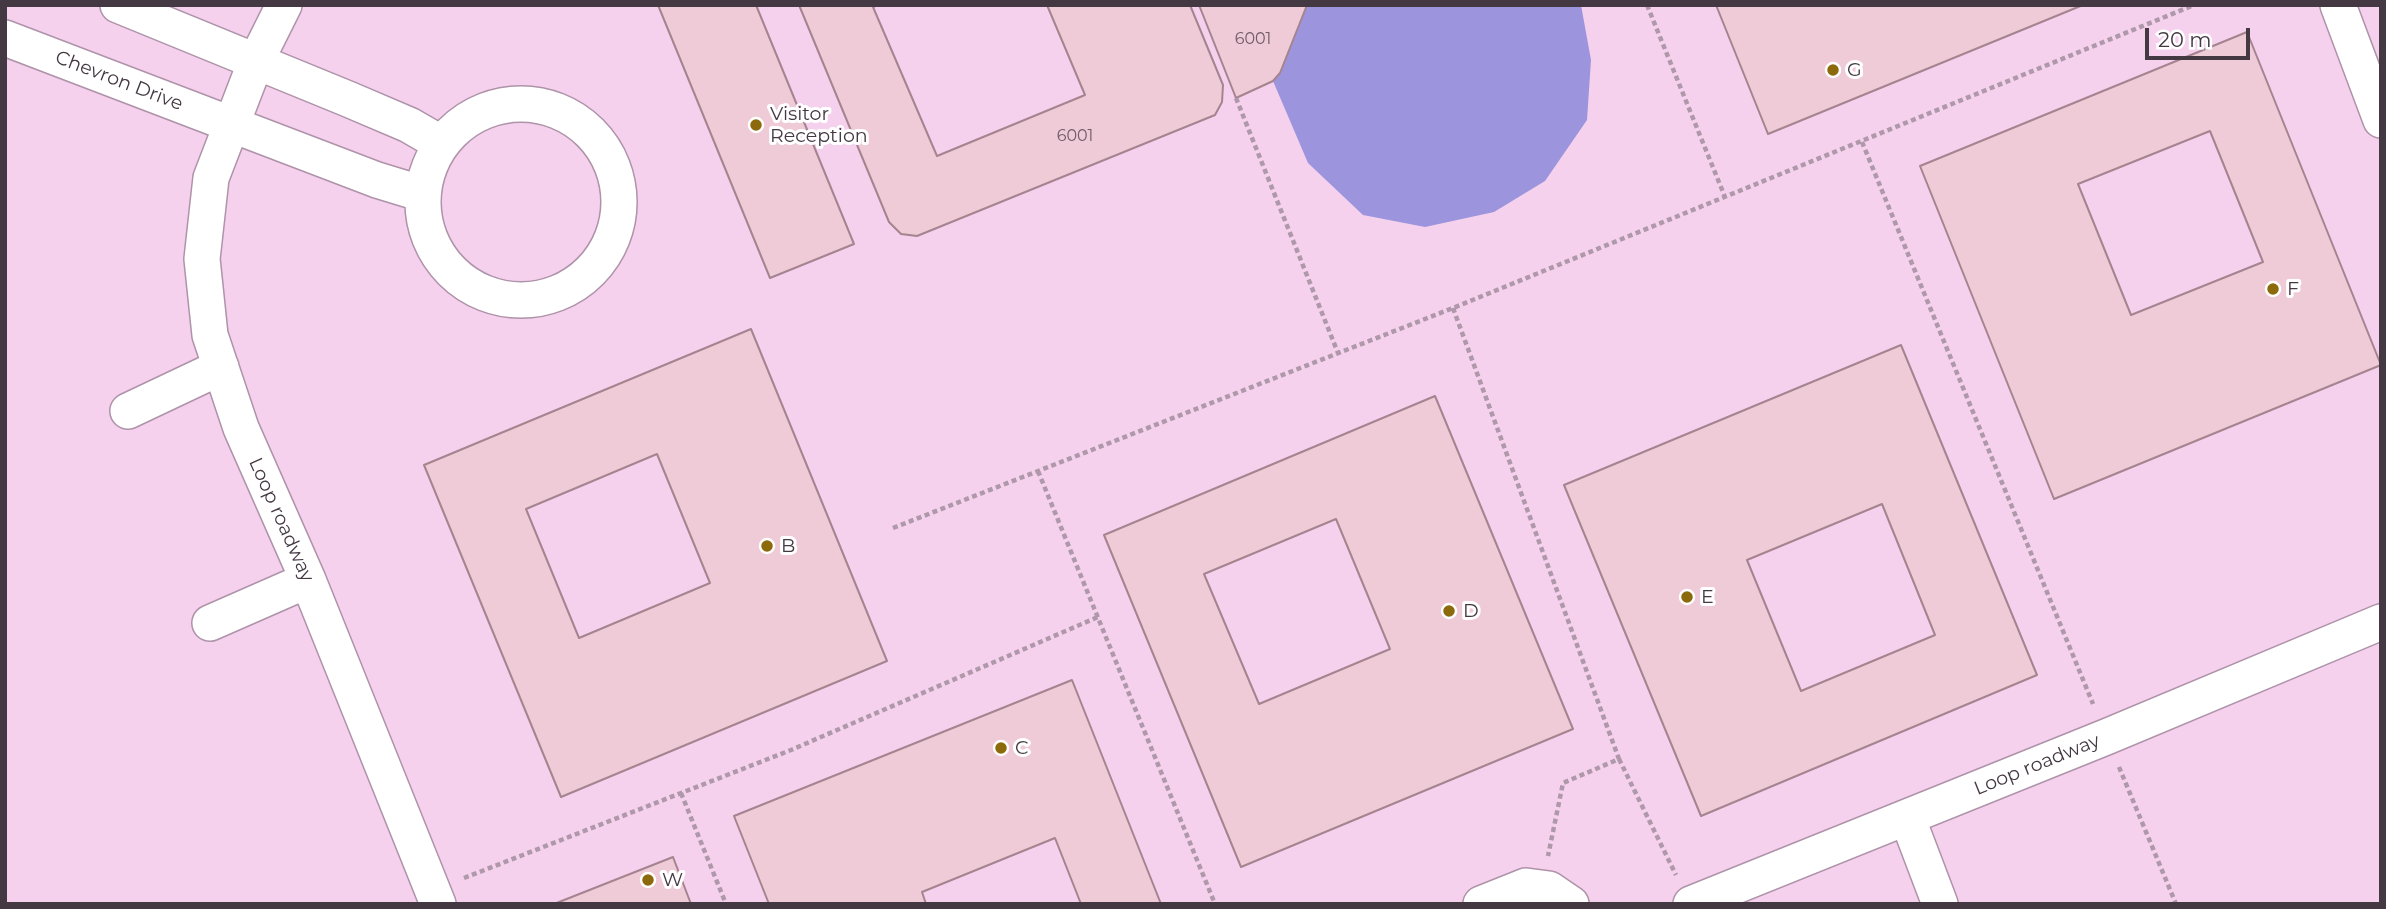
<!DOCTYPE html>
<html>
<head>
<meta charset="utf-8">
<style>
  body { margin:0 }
  #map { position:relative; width:2386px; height:909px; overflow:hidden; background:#fde0f7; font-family:Montserrat,sans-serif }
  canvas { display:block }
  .frame { position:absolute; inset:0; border:7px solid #443842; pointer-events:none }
  .scale { position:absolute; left:2145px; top:28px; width:105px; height:32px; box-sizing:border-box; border:4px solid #443842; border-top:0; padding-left:9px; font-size:21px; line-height:24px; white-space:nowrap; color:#443842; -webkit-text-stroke:5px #fff; paint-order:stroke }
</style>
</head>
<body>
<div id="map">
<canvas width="2386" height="909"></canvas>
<div class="frame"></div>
<div class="scale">20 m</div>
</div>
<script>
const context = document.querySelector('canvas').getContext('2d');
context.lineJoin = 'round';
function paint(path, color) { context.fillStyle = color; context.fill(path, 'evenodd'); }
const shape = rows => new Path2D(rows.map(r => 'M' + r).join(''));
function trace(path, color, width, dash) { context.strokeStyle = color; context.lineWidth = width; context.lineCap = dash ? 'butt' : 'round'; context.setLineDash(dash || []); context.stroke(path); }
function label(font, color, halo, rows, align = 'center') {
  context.font = font + ' Montserrat,sans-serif'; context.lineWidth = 6; context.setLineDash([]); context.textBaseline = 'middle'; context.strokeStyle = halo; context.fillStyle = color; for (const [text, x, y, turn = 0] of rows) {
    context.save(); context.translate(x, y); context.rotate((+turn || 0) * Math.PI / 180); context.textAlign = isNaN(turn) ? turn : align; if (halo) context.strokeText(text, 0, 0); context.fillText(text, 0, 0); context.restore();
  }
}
paint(shape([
  [5,5,2381,5,2381,904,5,904]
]), '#f5d1ed');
paint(shape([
  [1307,5,1581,5,1591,60,1587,120,1545,181,1494,212,1425,227,1363,215,1308,163,1273,81,1280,73]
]), '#9c95dd');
const building = shape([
  [658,5,756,5,854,244,770,278,658,5],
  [799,5,878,5,873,7,937,156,1085,95,1047,5,1190,5,1223,85,1222,102,1215,115,917,236,901,234,889,222,799,5],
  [1199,5,1307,5,1280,73,1273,81,1236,98,1199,5],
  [1716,5,2083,5,1768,134,1716,5],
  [2247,32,2381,365,2054,499,1920,166,2247,32],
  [2210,131,2263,262,2131,315,2078,184,2210,131],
  [751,329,887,661,561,797,424,465,751,329],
  [657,454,710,583,579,638,526,509,657,454],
  [1901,345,2037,675,1701,816,1564,485,1901,345],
  [1882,504,1935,635,1801,691,1747,560,1882,504],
  [1435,396,1573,729,1241,867,1104,535,1435,396],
  [1336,519,1390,649,1259,704,1204,574,1336,519],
  [1072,680,1161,904,1081,904,1055,838,922,892,926,904,769,904,734,816,1072,680],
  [673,857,691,904,554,904,673,857]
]);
paint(building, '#efcad7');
trace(building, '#a5838f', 2);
const minor = shape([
  [118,5,348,99,409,125,442,144],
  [284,5,256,61,211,178,202,259,210,335,241,428,308,580,438,904],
  [2338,5,2381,120],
  [5,38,377,180,423,194],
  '423 202a98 98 0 1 1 196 0a98 98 0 1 1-196 0Z',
  [128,411,221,367],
  [210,623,308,580],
  [1907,817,1940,904],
  [1481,904,1526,886,1549,889,1571,904],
  [1691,904,2106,737,2381,622]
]);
trace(minor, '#ae93a9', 38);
trace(shape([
  [1647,5,1725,197],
  [1236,98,1338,353],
  [1862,142,2093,704],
  [1453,308,1619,759,1563,783,1548,856],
  [1038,471,1215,904],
  [893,528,1453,308,2194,5],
  [1619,759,1676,875],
  [2119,767,2176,904],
  [681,793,726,904],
  [464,878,791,750,1098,617]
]), '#ae98aa', 4.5, [5, 3.5]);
trace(minor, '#fff', 35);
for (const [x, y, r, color] of [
  [1833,70,7,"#8c690b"],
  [756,125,7,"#8c690b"],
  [2273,289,7,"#8c690b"],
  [767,546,7,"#8c690b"],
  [1687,597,7,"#8c690b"],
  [1449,611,7,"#8c690b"],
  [1001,748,7,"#8c690b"],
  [648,880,7,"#8c690b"]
]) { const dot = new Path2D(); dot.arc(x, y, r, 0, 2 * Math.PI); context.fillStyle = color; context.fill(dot); trace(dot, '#fff', 2.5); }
label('16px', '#6f5c67', null, [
  ["6001",1253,39],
  ["6001",1075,136]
]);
label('19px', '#443842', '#fff', [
  ["G",1847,70],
  ["Visitor",770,114],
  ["Reception",770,136],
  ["F",2287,289],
  ["B",781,546],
  ["E",1701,597],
  ["D",1463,611],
  ["C",1015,748],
  ["W",662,880]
], 'left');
label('19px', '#443842', '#fff', [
  ["Chevron Drive",119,81,21],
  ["Loop roadway",281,520,66],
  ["Loop roadway",2037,765,-22]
]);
</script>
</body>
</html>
